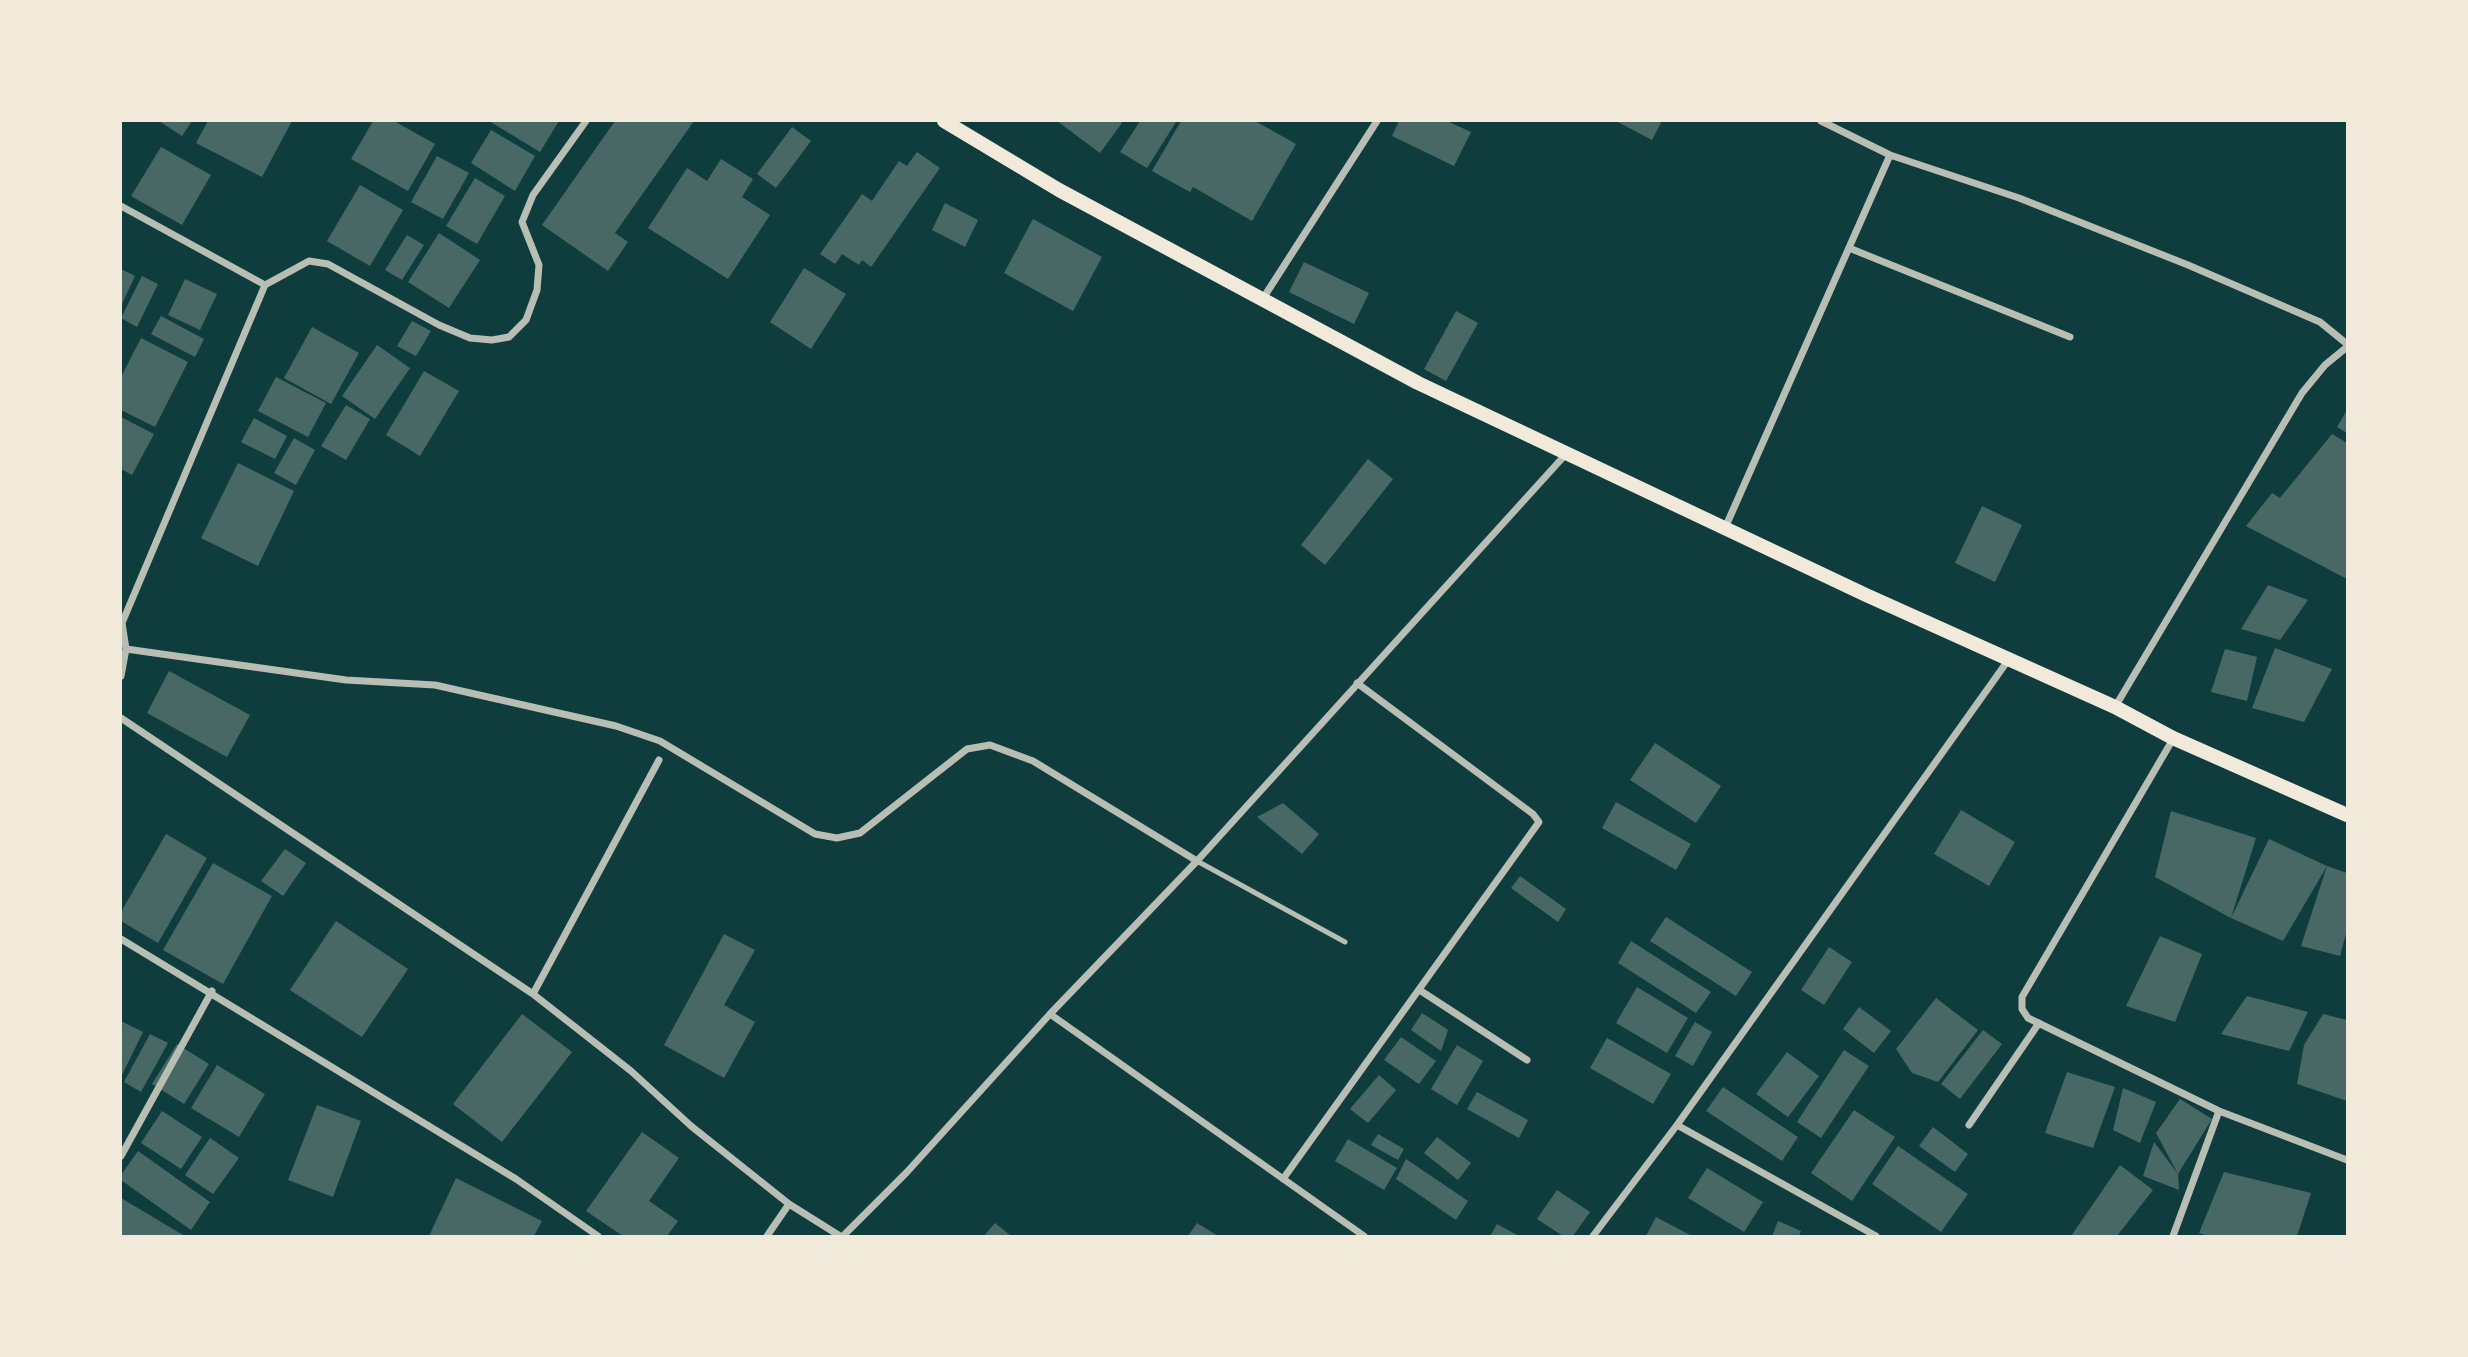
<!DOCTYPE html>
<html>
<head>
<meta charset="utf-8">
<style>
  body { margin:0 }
  #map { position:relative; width:2468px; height:1357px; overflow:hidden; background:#0f3d3e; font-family:Ubuntu,sans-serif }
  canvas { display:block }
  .frame { position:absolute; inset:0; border:122px solid #f1e9da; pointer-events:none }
</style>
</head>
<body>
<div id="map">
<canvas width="2468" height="1357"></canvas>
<div class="frame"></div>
</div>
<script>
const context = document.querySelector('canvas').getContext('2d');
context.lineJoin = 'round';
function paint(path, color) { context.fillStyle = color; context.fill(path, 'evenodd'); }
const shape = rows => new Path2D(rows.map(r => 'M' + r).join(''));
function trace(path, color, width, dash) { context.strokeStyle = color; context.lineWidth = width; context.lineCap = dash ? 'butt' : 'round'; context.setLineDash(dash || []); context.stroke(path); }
paint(shape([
  [159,121,192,121,182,136],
  [208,121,292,121,262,177,196,143],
  [373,121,394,121,435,144,408,191,351,159],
  [489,121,559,121,540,152],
  [615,121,694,121,615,233,628,242,608,271,542,225],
  [1057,121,1119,121,1122,123,1100,153],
  [1140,121,1176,122,1147,168,1120,152],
  [1181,121,1255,121,1296,144,1252,221,1193,187,1190,192,1152,171],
  [1399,121,1447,121,1471,132,1454,166,1392,136],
  [1616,121,1662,121,1652,140],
  [792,127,811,141,776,188,757,174],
  [491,130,535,156,515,191,471,163],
  [161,147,211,175,182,225,131,196],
  [917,152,940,168,871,267,862,260,859,265,842,254,835,264,820,254,862,194,872,201,899,161,907,166],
  [437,156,469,173,443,219,411,202],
  [721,159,753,179,742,197,770,215,728,279,648,228,687,168,707,181],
  [475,178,505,196,477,244,446,226],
  [360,185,403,210,370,266,327,241],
  [945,203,978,220,965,247,932,230],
  [1033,219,1102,257,1073,311,1004,273],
  [439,233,480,260,449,308,408,282],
  [407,235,424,245,402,280,385,270],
  [1304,262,1369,293,1354,324,1289,292],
  [804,268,846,294,811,349,770,322],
  [121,269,135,276,121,306],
  [142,276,158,284,137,327,121,318],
  [185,279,217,294,200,330,168,315],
  [1456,311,1478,323,1446,381,1424,369],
  [161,316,204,339,195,357,151,334],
  [412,321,431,331,416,356,397,346],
  [312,327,359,353,331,404,284,378],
  [141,338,188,362,155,427,121,410,121,377],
  [377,345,410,368,375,419,342,396],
  [424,371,459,391,420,456,386,435],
  [276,377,326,403,308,437,258,411],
  [346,405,370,419,346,460,321,446],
  [2347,410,2347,433,2337,427],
  [121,417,154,434,132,475,121,469],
  [254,418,287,436,275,459,241,442],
  [2332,434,2347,443,2347,579,2246,526,2272,493,2280,498],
  [294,438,315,450,296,485,274,473],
  [1368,459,1393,479,1325,565,1301,545],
  [238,463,294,491,258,566,201,538],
  [1982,506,2022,525,1995,582,1955,563],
  [2268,585,2308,600,2280,640,2241,629],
  [2275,648,2332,669,2304,722,2252,708],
  [2225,649,2257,657,2247,701,2211,692],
  [169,671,250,715,227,757,147,713],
  [1655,743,1721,786,1696,823,1630,780],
  [1616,802,1691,844,1676,870,1602,828],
  [1283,803,1319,834,1302,854,1257,817],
  [1961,810,2015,842,1989,886,1934,854],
  [2171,811,2256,838,2231,918,2155,877],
  [166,834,207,858,158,943,121,921,121,912],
  [2269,839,2327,866,2283,941,2231,918],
  [285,849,306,863,283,896,261,881],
  [213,863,272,896,223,984,163,950],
  [2327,866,2347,873,2347,930,2340,956,2301,946],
  [1520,876,1566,909,1558,922,1511,888],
  [1666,917,1752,972,1736,996,1650,941],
  [336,921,408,969,362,1037,290,990],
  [724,934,755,950,724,1005,755,1022,724,1078,664,1045],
  [2160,936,2202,954,2175,1022,2126,1006],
  [1631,941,1711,992,1696,1013,1618,963],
  [1829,947,1852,962,1824,1005,1801,990],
  [1637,987,1688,1018,1667,1053,1616,1023],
  [2247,996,2308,1012,2289,1051,2221,1034],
  [1936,998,1978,1030,1938,1082,1912,1073,1896,1049],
  [1859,1007,1891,1031,1874,1053,1843,1029],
  [1422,1013,1448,1030,1441,1051,1411,1030],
  [522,1014,572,1052,502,1142,453,1104],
  [2323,1014,2347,1020,2347,1101,2297,1084,2304,1045],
  [121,1021,143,1032,121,1077],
  [1695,1022,1712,1032,1693,1066,1675,1056],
  [1983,1030,2002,1044,1960,1099,1941,1084],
  [150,1034,168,1043,141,1092,124,1082],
  [1401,1037,1436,1061,1419,1084,1384,1060],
  [1607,1038,1671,1074,1653,1104,1590,1068],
  [177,1044,209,1064,184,1104,152,1084],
  [1457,1045,1483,1061,1457,1105,1431,1089],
  [1844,1050,1869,1066,1821,1138,1797,1122],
  [1787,1052,1819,1076,1788,1117,1756,1094],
  [217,1065,265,1094,239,1137,191,1108],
  [2067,1072,2115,1087,2093,1148,2045,1133],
  [1379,1075,1396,1090,1368,1123,1350,1109],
  [1723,1087,1798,1137,1782,1161,1706,1111],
  [2123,1088,2156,1102,2140,1143,2113,1130],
  [1477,1092,1528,1120,1519,1138,1467,1109],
  [2180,1099,2212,1119,2178,1174,2156,1133],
  [317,1105,361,1121,333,1197,288,1180],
  [1854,1110,1895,1137,1852,1201,1811,1173],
  [162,1111,202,1137,181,1169,141,1143],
  [1933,1127,1968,1154,1955,1172,1919,1146],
  [642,1132,679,1158,649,1201,678,1221,667,1236,623,1236,586,1211],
  [1378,1134,1404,1149,1398,1160,1371,1145],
  [1437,1137,1471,1163,1458,1180,1424,1153],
  [210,1138,239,1158,213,1194,185,1175],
  [1348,1139,1397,1168,1384,1190,1335,1161],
  [2154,1142,2178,1174,2179,1190,2143,1176],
  [1898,1146,1968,1194,1941,1232,1872,1184],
  [138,1151,210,1202,191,1230,121,1180,121,1175],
  [1406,1159,1468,1201,1456,1220,1396,1179],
  [2120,1165,2153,1190,2117,1236,2071,1236],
  [1707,1168,1763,1202,1744,1232,1688,1198],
  [2224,1172,2311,1193,2297,1236,2208,1236,2199,1233],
  [456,1178,542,1221,534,1236,429,1236],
  [1557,1190,1590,1212,1573,1236,1563,1236,1537,1219],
  [121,1198,173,1229,185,1236,121,1236],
  [1656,1217,1692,1236,1646,1236],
  [1778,1221,1801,1231,1799,1236,1772,1236],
  [995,1223,1011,1236,984,1236],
  [1197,1223,1218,1236,1188,1236],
  [1497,1224,1519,1236,1490,1236]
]), '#486865');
trace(shape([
  [1197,861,1345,942]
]), '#b8beb3', 5);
trace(shape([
  [1821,121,1890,155,2019,198,2188,265,2320,322,2347,344],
  [121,206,265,285],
  [1849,248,2070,337],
  [1262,300,1377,121],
  [1725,528,1890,155],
  [126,649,346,680,435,685,616,726,660,741,815,834,837,838,860,833,967,749,990,745,1033,761,1197,861],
  [121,676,126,649,122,623,265,285,309,261,328,264,439,325,470,338,492,340,509,337,526,320,537,290,539,265,522,222,533,195,586,121],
  [2115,707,2302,393,2325,365,2347,347],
  [121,718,533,994,631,1071,691,1126,789,1204,840,1236],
  [2173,739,2022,997,2022,1009,2028,1018,2219,1111,2347,1160],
  [121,939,516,1179,598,1236],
  [1421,991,1527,1060],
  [533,994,659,760],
  [1050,1014,1364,1236],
  [1677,1125,1876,1236],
  [1969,1125,2039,1023],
  [121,1156,212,991],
  [1283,1179,1539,822,1533,814,1357,683],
  [767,1236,789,1204],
  [843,1236,907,1172,1050,1014,1197,861,1566,454],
  [1593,1236,1677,1125,2009,659],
  [2173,1236,2219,1111]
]), '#b8beb3', 7);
trace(shape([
  [944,121,1059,190,1418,383,1866,595,2115,707,2173,738,2347,815]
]), '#f1e9da', 14);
</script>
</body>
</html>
